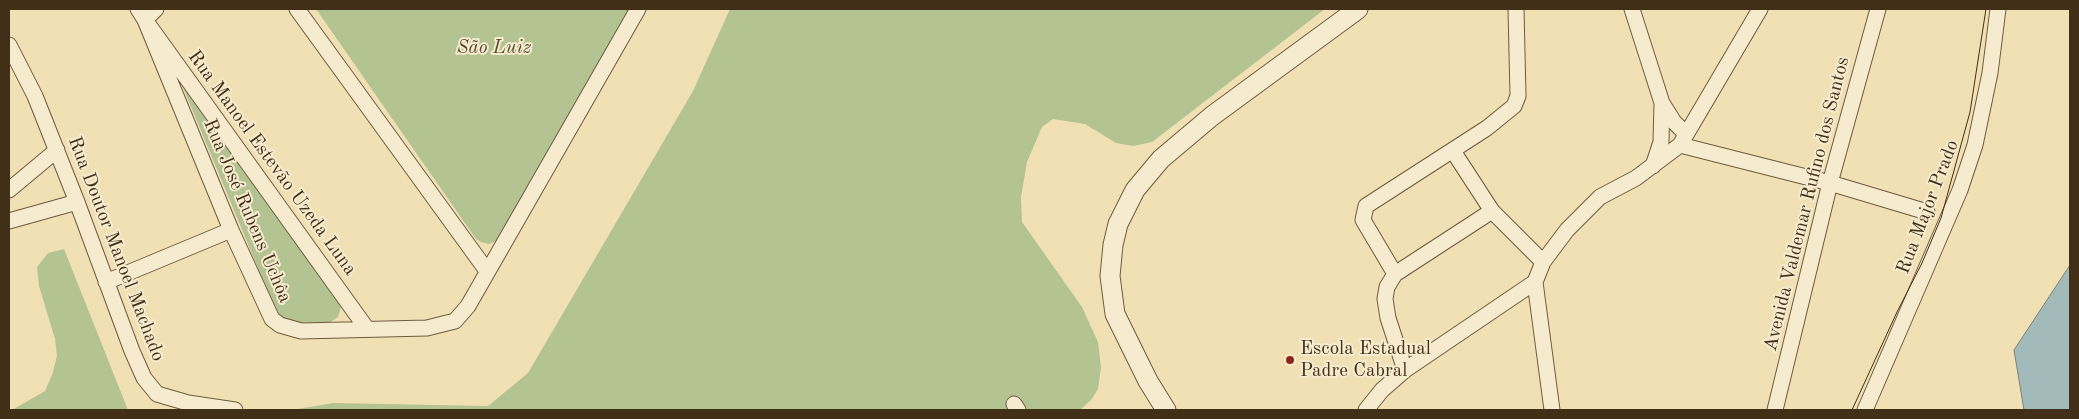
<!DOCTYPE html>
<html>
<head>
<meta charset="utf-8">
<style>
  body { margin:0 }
  #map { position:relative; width:2079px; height:419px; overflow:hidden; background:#f2e0b5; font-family:"Old Standard TT",serif }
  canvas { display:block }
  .frame { position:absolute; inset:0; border:10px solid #412f18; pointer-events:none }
</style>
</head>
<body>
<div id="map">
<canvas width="2079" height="419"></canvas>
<div class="frame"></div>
</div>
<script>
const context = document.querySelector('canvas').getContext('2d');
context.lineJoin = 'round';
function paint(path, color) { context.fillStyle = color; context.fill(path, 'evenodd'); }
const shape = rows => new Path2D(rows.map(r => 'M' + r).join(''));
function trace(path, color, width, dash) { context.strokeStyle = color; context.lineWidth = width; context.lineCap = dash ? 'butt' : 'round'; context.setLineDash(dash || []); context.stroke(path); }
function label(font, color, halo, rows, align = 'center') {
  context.font = font + ' "Old Standard TT",serif'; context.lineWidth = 4; context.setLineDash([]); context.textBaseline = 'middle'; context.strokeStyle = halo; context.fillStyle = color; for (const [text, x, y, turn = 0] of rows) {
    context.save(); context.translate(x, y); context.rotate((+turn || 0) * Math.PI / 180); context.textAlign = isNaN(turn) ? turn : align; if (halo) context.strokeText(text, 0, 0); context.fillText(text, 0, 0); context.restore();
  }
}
paint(shape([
  [316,9,633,9,502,236,496,241,489,244,481,242,476,239],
  [730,9,1325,9,1152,142,1133,146,1116,143,1085,124,1053,119,1042,127,1027,162,1021,197,1022,222,1082,307,1098,342,1101,367,1098,389,1092,399,1080,410,292,410,333,403,488,406,528,373,693,91],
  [177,73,340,300,341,307,338,317,329,323,286,322,279,319],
  [64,249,128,410,12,410,45,391,52,375,57,356,55,339,39,286,37,267,48,253]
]), '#b4c392');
const water = shape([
  [2070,265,2070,410,2024,410,2014,350,2070,265]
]);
paint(water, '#a2baba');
trace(water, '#7b8279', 1);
const minor = shape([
  [138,9,145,20,231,230,272,319,280,325,301,331,427,328,455,321,468,306,638,9],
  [156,9,145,20,367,329],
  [297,9,487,271],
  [1632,9,1662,103,1674,122,1686,134],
  [9,45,35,96,77,202,132,351,144,378,157,394,188,403,235,410],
  [1680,145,1830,183,1927,212],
  [1453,151,1492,211,1543,262],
  [1653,166,1661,142,1662,103],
  [9,190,57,150],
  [9,221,77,202],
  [1395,274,1363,220,1366,206,1487,128,1514,106,1518,96,1516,9],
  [106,282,231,230],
  [1535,282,1552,410],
  [1405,370,1388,318,1385,299,1387,287,1395,274,1492,211],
  [1014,404,1018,410],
  [1366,410,1382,390,1405,370,1535,282,1543,262,1567,230,1600,197,1636,178,1680,145,1760,9],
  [1775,410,1830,183,1878,9],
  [1865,410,1960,190,1975,145,1990,73,1998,9]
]);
const tertiary = shape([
  [1166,410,1148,381,1115,314,1110,276,1113,245,1118,224,1135,190,1161,159,1212,116,1358,9]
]);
trace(minor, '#6d5b3f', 17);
trace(tertiary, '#6d5b3f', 21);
trace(minor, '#f7ebcf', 15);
trace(tertiary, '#f7ebcf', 19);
trace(shape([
  [1852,410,1897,312,1922,263,1941,218,1970,112,1986,9]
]), '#412f18', 1);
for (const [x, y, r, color] of [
  [1290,360,5,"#8f2418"]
]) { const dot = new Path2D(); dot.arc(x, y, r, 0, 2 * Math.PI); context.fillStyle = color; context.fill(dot); trace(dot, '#f7ebcf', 2); }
label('italic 19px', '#584d30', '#f7ebcf', [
  ["São Luiz",494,48]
]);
label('19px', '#412f18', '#f7ebcf', [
  ["Rua Manoel Estevão Uzeda Luna",272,163,54],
  ["Avenida Valdemar Rufino dos Santos",1807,204,-76],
  ["Rua Major Prado",1928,207,-69],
  ["Rua José Rubens Uchôa",247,211,67],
  ["Rua Doutor Manoel Machado",116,249,69]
]);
label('19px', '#412f18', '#f7ebcf', [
  ["Escola Estadual",1300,349],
  ["Padre Cabral",1300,371]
], 'left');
</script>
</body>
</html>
